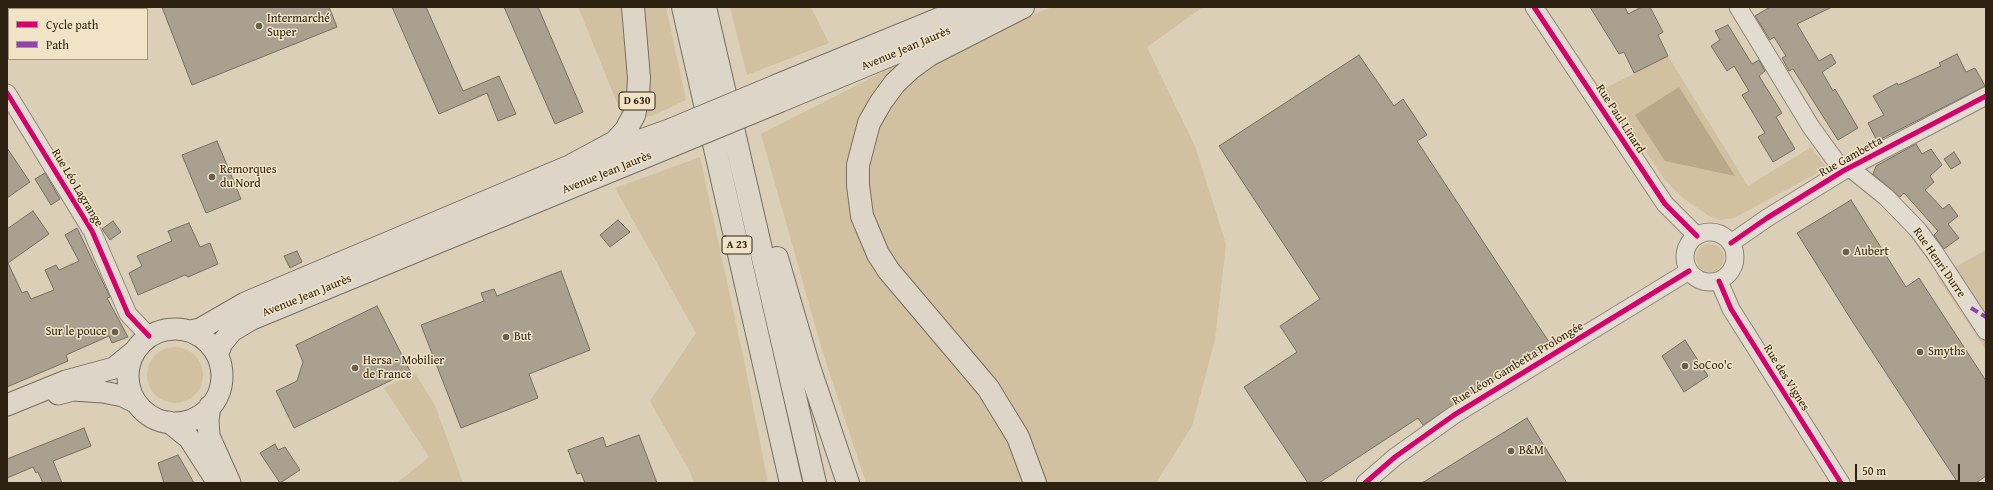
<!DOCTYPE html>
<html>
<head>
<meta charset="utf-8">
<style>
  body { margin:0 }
  #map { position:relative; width:1993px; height:490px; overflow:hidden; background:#dbcfb7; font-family:"Gentium Book Plus",serif }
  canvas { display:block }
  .frame { position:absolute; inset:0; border:8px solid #2d2212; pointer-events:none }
  .legend { position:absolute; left:8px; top:8px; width:140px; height:52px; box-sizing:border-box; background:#f1e3c6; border:1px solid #a3967e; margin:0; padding:5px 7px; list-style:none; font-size:12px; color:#2d2212 }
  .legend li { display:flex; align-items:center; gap:8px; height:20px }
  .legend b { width:20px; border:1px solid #a3967e }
  .scale { position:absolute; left:1855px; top:464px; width:105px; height:18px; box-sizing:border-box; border:2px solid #2d2212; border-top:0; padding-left:5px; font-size:12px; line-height:14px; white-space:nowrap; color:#2d2212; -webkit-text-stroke:3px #f1e3c6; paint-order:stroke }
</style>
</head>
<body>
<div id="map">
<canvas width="1993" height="490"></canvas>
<div class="frame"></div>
<ul class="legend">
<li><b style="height:5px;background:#d6006c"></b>Cycle path</li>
<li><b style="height:5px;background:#8e44ad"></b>Path</li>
</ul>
<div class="scale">50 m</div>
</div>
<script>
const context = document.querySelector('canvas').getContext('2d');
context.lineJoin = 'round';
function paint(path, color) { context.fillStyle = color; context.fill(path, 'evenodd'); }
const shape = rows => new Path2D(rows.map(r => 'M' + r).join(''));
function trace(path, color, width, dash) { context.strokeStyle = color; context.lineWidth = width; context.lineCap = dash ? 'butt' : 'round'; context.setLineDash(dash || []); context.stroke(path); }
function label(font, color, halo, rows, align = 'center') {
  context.font = font + ' "Gentium Book Plus",serif'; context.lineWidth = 3; context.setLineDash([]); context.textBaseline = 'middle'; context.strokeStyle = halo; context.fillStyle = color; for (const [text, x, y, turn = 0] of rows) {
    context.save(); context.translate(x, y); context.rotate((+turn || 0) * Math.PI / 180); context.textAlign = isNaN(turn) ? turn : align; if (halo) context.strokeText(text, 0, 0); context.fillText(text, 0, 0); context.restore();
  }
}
paint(shape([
  [578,7,666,7,686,100,652,116,624,120],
  [730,7,811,7,829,43,747,75],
  [1052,7,1203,7,1147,47,1195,146,1226,244,1215,340,1192,426,1156,483,866,483,822,350,761,134,906,60,982,36],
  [1668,56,1748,186,1811,147,1827,168,1734,218,1720,220,1709,216,1683,198,1665,180,1604,89],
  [700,157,744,360,768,483,694,483,690,472,650,401,696,333,615,188],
  '1696 258a14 14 0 1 1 28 0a14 14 0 1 1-28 0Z',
  [1986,250,1986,350,1937,277],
  '147 375a28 28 0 1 1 56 0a28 28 0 1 1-56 0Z',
  [415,373,435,405,463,483,397,483,429,457,384,388]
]), '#d2c1a0');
paint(shape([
  [1679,87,1735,176,1665,161,1635,115]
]), '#b9a889');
const building = shape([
  [162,7,329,7,337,27,192,85,162,7],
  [392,7,426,7,463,91,499,76,516,114,498,121,487,93,439,114,392,7],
  [504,7,538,7,583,112,555,124,504,7],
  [1590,7,1625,7,1628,14,1642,7,1650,7,1663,32,1658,35,1668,56,1634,73,1624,52,1619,54,1590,7],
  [1770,7,1832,7,1797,24,1819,61,1831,54,1836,63,1822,72,1833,91,1835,89,1858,128,1838,140,1793,69,1789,71,1782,58,1786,56,1774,37,1770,40,1755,16,1770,7],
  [1728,25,1752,64,1759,60,1765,71,1759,76,1782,113,1776,117,1795,149,1773,162,1758,137,1765,133,1742,95,1749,91,1734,66,1727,71,1711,46,1720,40,1715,31,1728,25],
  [1957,54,1966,72,1975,68,1985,86,1877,141,1868,123,1884,115,1873,96,1897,83,1898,85,1903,83,1941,66,1939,63,1957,54],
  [1359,55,1394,106,1403,99,1427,135,1417,141,1549,342,1423,425,1418,418,1319,483,1308,483,1244,387,1297,352,1280,326,1320,299,1219,146,1359,55],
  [217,141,241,199,206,213,182,155,217,141],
  [1916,144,1922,154,1931,149,1942,165,1930,176,1934,182,1925,190,1943,209,1949,204,1958,216,1948,224,1959,238,1944,249,1934,235,1938,231,1904,193,1900,197,1873,174,1876,166,1916,144],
  [7,148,30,182,7,198,7,148],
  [1954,152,1961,163,1951,169,1944,159,1954,152],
  [45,173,60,199,51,205,35,179,45,173],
  [1851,200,1906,287,1919,278,1986,381,1986,476,1976,483,1958,483,1852,321,1797,233,1851,200],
  [33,211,49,234,8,263,22,293,27,291,31,299,54,290,45,270,56,265,59,270,79,261,65,235,77,228,110,297,107,298,128,337,112,343,109,336,66,355,68,361,7,387,7,229,33,211],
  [618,220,630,232,610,247,600,235,618,220],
  [113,221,121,232,110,240,102,229,113,221],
  [189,223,200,247,210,243,218,264,188,277,185,275,138,295,129,273,142,266,137,256,172,241,168,231,189,223],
  [297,251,302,262,290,268,284,256,297,251],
  [561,271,590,350,529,374,538,398,461,428,421,325,484,301,481,293,494,289,497,296,561,271],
  [377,306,410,371,294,428,276,391,297,381,303,362,296,345,377,306],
  [1685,340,1708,376,1684,392,1662,356,1685,340],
  [1527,418,1567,483,1422,483,1527,418],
  [84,428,91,446,53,461,62,483,43,483,38,472,36,473,33,467,7,478,7,459,84,428],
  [639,435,657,483,585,483,581,473,577,474,568,450,603,437,606,447,639,435],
  [275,444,278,450,285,447,300,470,280,483,260,453,275,444],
  [178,455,189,474,194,483,164,483,158,463,178,455]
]);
paint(building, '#a9a08f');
trace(building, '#766f61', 1);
const minor = shape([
  [1534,7,1665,204,1697,236],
  [1738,7,1811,127,1843,171],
  [7,93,92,231,128,314,149,336],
  [1850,168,1886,197,1918,230,1935,253,1986,331],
  '1685 257a25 25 0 1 1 50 0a25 25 0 1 1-50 0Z',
  [1731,243,1767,218,1843,171,1986,96],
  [1719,281,1731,309,1841,483],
  [1365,483,1395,457,1454,415,1689,271]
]);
const major = shape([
  [777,85,967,7],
  [781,101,991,14],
  '128 376a47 47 0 1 1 94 0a47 47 0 1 1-94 0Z',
  [190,331,200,329,245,303,574,164,669,130],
  [217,355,222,343,232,331,252,319,672,146],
  [58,394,73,390,103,392,123,396,135,402],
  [7,405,66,381,114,368,135,351],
  [210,406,208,420,209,436,230,483],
  [169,422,189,438,216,480]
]);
const highway = shape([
  [683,7,791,483],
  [705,7,815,483],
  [1023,7,929,55,911,68,895,83,881,102,869,123,858,165,858,185,862,216,878,254,889,271,988,388,1018,437,1035,483],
  [574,164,615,142,626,130,634,115,638,97,639,78,633,7],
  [777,258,808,364,848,483]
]);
trace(minor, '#8f8678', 19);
trace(major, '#766f61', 23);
trace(highway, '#766f61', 24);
trace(minor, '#e2dcd0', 17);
trace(major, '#ddd6c8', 21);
trace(highway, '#ddd6c8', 22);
const majorBridge = shape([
  [669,130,777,85],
  [672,146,781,101]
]);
trace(majorBridge, '#766f61', 23, []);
trace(majorBridge, '#ddd6c8', 21);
trace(shape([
  [1971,308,1986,317]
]), '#8e44ad', 4, [8, 4]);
trace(shape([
  [1534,7,1665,204,1697,236],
  [7,93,92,231,128,314,149,336],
  [1731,243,1767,218,1843,171,1986,96],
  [1719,281,1731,309,1841,483],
  [1365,483,1395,457,1454,415,1689,271]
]), '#d6006c', 5);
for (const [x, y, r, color] of [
  [259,26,4,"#6a5f4c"],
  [212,177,4,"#6a5f4c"],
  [1846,252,4,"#6a5f4c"],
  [115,332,4,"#6a5f4c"],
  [506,337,4,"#6a5f4c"],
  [1920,352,4,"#6a5f4c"],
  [1685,366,4,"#6a5f4c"],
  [355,368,4,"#6a5f4c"],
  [1511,451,4,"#6a5f4c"]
]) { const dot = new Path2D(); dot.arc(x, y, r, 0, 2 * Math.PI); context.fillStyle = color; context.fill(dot); trace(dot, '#f1e3c6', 1.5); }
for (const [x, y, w] of [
  [637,101,36],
  [737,245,30]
]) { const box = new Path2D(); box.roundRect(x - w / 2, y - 9, w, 18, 3); context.fillStyle = '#f1e3c6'; context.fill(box); trace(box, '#2d2212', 1); }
label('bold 11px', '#2d2212', null, [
  ["D 630",637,101],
  ["A 23",737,245]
]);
label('12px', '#2d2212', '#f1e3c6', [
  ["Intermarché",267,19],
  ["Super",267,33],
  ["Remorques",220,170],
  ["du Nord",220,184],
  ["Aubert",1854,252],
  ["Sur le pouce",107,332,"right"],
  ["But",514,337],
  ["Smyths",1928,352],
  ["Hersa - Mobilier",363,361],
  ["de France",363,375],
  ["SoCoo'c",1693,366],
  ["B&M",1519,451]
], 'left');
label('12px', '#2d2212', '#f1e3c6', [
  ["Avenue Jean Jaurès",906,49,-23],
  ["Rue Paul Linard",1620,119,57],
  ["Rue Gambetta",1851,157,-29],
  ["Avenue Jean Jaurès",607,173,-22],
  ["Rue Léo Lagrange",77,188,59],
  ["Rue Henri Durre",1939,263,55],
  ["Avenue Jean Jaurès",307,296,-22],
  ["Rue Léon Gambetta Prolongée",1518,364,-31],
  ["Rue des Vignes",1786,378,58]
]);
</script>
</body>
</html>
